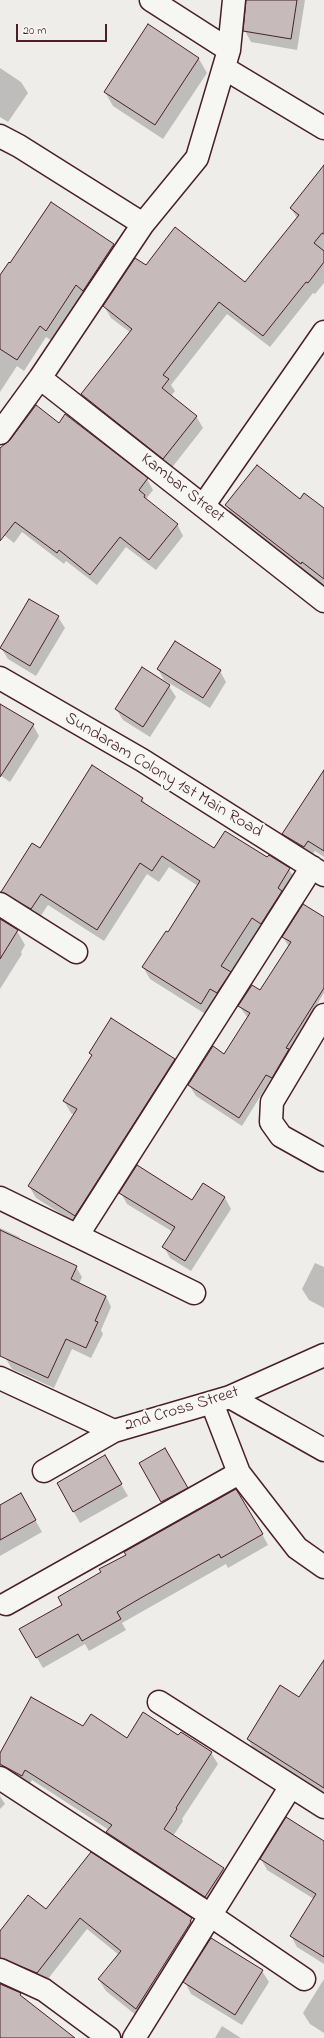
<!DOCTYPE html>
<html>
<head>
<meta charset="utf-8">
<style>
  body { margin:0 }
  #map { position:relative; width:324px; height:2038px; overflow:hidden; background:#efedea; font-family:"Indie Flower",sans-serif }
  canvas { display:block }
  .scale { position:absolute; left:16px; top:24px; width:91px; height:18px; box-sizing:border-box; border:2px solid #4a1f2b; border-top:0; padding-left:5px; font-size:12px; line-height:14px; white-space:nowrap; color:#4a1f2b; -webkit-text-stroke:3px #f6f6f2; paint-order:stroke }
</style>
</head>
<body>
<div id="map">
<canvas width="324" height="2038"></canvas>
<div class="scale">20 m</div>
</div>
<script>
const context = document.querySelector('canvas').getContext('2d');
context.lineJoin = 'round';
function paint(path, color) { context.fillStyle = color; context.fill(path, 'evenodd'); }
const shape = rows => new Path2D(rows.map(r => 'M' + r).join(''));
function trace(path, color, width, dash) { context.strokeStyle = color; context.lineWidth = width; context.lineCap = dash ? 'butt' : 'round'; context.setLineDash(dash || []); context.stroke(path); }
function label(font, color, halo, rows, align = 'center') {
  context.font = font + ' "Indie Flower",sans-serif'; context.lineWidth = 4; context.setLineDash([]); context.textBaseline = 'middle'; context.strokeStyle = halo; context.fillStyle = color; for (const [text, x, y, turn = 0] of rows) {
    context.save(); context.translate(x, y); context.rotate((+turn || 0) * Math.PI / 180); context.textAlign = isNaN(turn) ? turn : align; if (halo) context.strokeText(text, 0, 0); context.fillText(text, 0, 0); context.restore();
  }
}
paint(shape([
  [250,0,305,0,297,50,251,42,245,31],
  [149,26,199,59,207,73,163,139,113,106,105,92],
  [0,68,21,82,28,93,8,122,0,117],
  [324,166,324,283,315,294,313,293,270,347,227,314,171,385,175,391,171,396,196,416,203,428,170,470,89,406,82,394,131,333,111,318,104,306,146,267,245,283,297,218,291,208],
  [51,204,114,245,120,256,52,341,46,337,24,371,17,366,0,392,0,278],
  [59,424,147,479,153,490,146,499,177,524,183,536,156,570,126,547,97,585,66,561,64,564,22,532,14,543,0,532,0,449,11,441],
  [226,505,324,510,324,586,233,516],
  [58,617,65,628,36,676,8,659,1,648],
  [158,669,220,671,226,682,210,708,164,680],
  [169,686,176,697,150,737,123,720,116,709],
  [0,705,33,725,39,736,10,782,0,775],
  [324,783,324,857,315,851,310,858,290,845,284,834],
  [142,799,147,806,215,850,268,859,269,856,289,869,296,881,268,935,259,929,231,974,237,984,207,1015,150,979,143,967,168,933,198,886,169,867,159,882,147,874,104,941,48,905,38,920,9,903,3,892,40,849],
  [0,919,17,931,25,945,21,952,22,954,0,989],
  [324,919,324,993,242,1126,196,1096,189,1085,225,1055,248,1018,239,1006,260,992,289,947,283,937],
  [90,1053,174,1059,181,1072,82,1227,36,1198,29,1186,74,1115,71,1113,64,1101,92,1056],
  [121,1193,192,1201,225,1198,231,1209,191,1271,170,1258,164,1247,173,1232,127,1204],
  [0,1228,19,1237,22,1241,76,1267,82,1277,79,1284,106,1296,111,1307,101,1330,103,1334,91,1358,72,1349,54,1388,12,1369,6,1359,0,1309],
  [315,1263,324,1267,324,1308,309,1300,302,1289],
  [165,1450,193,1499,169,1513,140,1463],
  [105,1457,128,1496,80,1523,58,1484],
  [21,1495,42,1532,0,1556,0,1506],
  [262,1534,268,1545,228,1568,226,1564,122,1623,126,1630,89,1651,85,1644,43,1668,20,1629,63,1605],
  [324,1662,324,1795,254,1750,248,1739,300,1699],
  [84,1727,127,1739,179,1736,211,1753,218,1764,182,1819,183,1821,173,1836,223,1869,230,1880,212,1908,114,1844,107,1832,109,1830,32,1780,28,1787,0,1779,0,1755],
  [0,1796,5,1804,0,1809],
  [324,1842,324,1964,297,1947,291,1936,314,1899,267,1870,261,1859],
  [46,1910,191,1919,197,1930,142,2020,106,1991,99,1980,119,1955,87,1929,44,1984,6,1969,0,1958],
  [211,1940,262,1971,269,1982,242,2025,191,1994,185,1982],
  [324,1979,324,2033,310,2024,303,2013],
  [222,2026,241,2038,215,2038]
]), '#0003');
const building = shape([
  [246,0,297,0,291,39,243,31,246,0],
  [148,24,199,58,155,125,104,92,148,24],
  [324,165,324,234,322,233,314,243,324,251,324,262,308,283,306,282,263,336,219,302,163,375,169,379,162,388,197,416,163,459,81,394,132,329,103,306,135,258,146,265,175,227,245,282,299,215,290,208,324,165],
  [51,202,114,244,83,291,76,285,46,331,40,326,17,360,0,349,0,275,9,262,10,263,51,202],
  [36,405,59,423,65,414,148,478,139,490,145,495,144,497,178,524,149,560,120,537,90,575,59,550,57,553,15,522,0,541,0,448,10,440,36,405],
  [257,465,300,499,304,493,324,508,324,579,302,562,301,564,225,505,257,465],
  [29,599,59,616,30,666,0,648,29,599],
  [175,641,221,670,203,698,157,669,175,641],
  [142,667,170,685,143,727,115,709,142,667],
  [0,704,34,724,0,777,0,704],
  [92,765,143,798,141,801,214,848,225,831,267,857,269,855,290,868,278,888,282,891,261,924,252,918,221,966,231,972,217,993,210,989,201,1004,142,967,166,931,168,932,200,881,162,856,152,871,140,863,97,930,41,894,31,909,1,892,32,843,40,848,92,765],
  [324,770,324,851,308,841,304,847,282,834,324,770],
  [303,904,324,917,324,988,286,1048,289,1049,272,1078,266,1075,239,1118,188,1085,213,1046,224,1054,250,1013,238,1006,252,985,260,990,291,942,282,937,303,904],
  [0,919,18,930,0,959,0,919],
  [111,1018,175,1059,75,1216,28,1186,77,1109,63,1101,92,1055,89,1053,111,1018],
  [137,1165,192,1200,203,1183,225,1197,185,1261,162,1247,175,1227,119,1193,137,1165],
  [0,1230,77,1266,71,1279,106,1296,95,1321,98,1322,86,1348,66,1339,48,1378,0,1356,0,1230],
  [165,1448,188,1488,161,1502,139,1463,165,1448],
  [105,1455,122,1484,73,1512,57,1483,105,1455],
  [236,1489,263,1534,221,1558,219,1554,139,1599,117,1612,121,1619,82,1641,78,1634,36,1658,19,1629,62,1605,58,1597,101,1572,99,1569,126,1555,124,1552,236,1489],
  [21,1493,36,1520,0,1540,0,1505,21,1493],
  [324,1660,324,1788,247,1739,280,1685,299,1697,324,1660],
  [31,1697,83,1726,91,1714,127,1738,143,1712,178,1735,181,1732,212,1752,176,1808,177,1809,164,1829,224,1868,205,1897,106,1832,112,1825,25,1770,22,1776,0,1764,0,1753,31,1697],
  [286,1817,324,1841,324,1957,290,1936,316,1894,260,1859,286,1817],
  [91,1852,192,1918,190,1921,191,1922,136,2009,98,1979,121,1951,80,1918,37,1973,0,1958,0,1931,28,1895,46,1909,91,1852],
  [211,1938,263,1970,235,2015,183,1982,211,1938],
  [0,1984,21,1993,20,1995,75,2038,0,2038,0,1984]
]);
paint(building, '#c6babb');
trace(building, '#4a1f2b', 1);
const minor = shape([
  [151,0,229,50],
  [224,68,324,128],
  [0,136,19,146,143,224],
  [40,378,324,601],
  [0,433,40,378,143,224,197,158,229,50,234,0],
  [203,506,324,332],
  [0,678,142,760,324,875],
  [0,904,76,952],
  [324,1015,272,1102,271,1122,281,1136,324,1160],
  [0,1198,194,1293],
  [77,1236,312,867],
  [0,1378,114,1431],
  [230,1397,324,1450],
  [212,1403,239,1473,297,1548,324,1567],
  [44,1471,114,1431,230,1397,324,1355],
  [6,1604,239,1473],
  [159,1702,324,1807],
  [0,1778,210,1915,304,1979],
  [0,1970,44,1990,109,2038],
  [134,2038,291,1786]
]);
trace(minor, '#4a1f2b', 25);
trace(minor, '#f6f6f2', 22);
label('17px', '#4a1f2b', '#f6f6f2', [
  ["Kambar Street",182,489,38],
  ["Sundaram Colony 1st Main Road",163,776,31],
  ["2nd Cross Street",182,1410,-17]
]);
</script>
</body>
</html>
